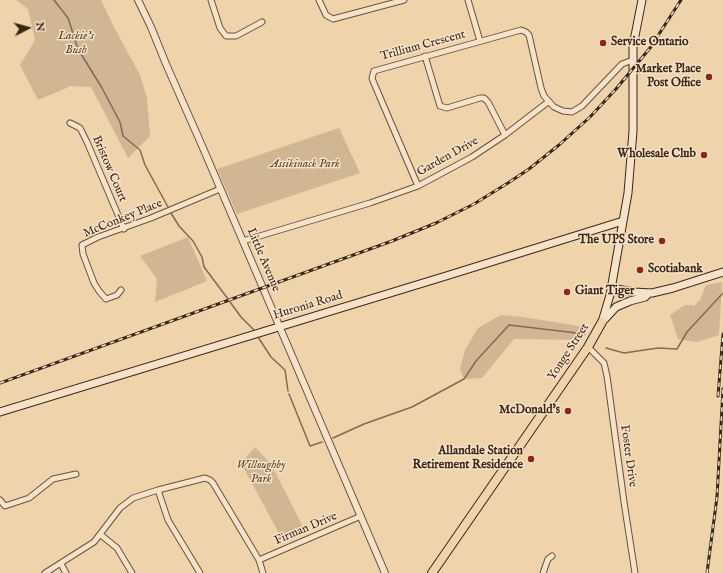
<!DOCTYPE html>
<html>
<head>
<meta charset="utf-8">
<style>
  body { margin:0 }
  #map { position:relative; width:723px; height:573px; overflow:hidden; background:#efd3ab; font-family:"IM FELL English",serif }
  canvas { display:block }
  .north { position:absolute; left:8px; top:8px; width:40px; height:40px; -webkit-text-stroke:3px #f5e2c8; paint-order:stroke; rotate:84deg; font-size:11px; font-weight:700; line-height:16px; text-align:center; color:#3b2717 }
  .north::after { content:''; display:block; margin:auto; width:14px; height:18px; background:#3b2717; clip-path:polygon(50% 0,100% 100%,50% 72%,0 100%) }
</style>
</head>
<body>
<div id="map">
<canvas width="723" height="573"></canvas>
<div class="north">N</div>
</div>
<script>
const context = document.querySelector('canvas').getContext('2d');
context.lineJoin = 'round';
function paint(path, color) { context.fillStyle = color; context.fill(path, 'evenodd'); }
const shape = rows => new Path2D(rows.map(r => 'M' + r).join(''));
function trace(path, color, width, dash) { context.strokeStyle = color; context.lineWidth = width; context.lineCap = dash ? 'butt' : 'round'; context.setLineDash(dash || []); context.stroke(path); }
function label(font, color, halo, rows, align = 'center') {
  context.font = font + ' "IM FELL English",serif'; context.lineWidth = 3; context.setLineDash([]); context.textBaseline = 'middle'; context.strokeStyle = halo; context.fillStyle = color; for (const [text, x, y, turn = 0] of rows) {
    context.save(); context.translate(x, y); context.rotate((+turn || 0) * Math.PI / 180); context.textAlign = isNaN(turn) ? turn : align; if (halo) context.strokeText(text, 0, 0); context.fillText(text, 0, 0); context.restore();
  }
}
paint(shape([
  [16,0,101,0,114,27,140,75,147,98,150,136,128,158,91,87,71,86,38,100,20,65,35,40,28,9],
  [339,128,360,173,237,214,217,169],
  [188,237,207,281,155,302,157,279,140,256],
  [722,282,719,335,697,342,678,339,670,315,685,305,692,305,694,306,700,300,706,285],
  [501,315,523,317,585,327,582,340,514,339,482,378,464,379,460,369,465,350,478,328],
  [255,447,271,464,305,531,282,539,241,463]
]), '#d0b692');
trace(shape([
  [54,0,68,18,78,49,102,88,120,122,123,136,140,150,145,165,168,207],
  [171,213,179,226,193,241,202,257,204,267,228,299],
  [230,302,241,317,254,330],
  [258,337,271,357,285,370,288,391],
  [606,348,624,353,658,348,677,349,687,332,723,293],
  [289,394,310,446,322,442],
  [333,438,364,424,412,407,464,379,476,361,509,325,585,334]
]), '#826b52', 1.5);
const minor = shape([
  [211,0,220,28,226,36,236,36,262,22],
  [319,0,326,15,333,19,404,0],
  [468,0,480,41],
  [425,56,440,106,447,108,480,98,484,98,488,102,505,135],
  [70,123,80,128,87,142,124,229],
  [418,186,373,81,372,78,374,71,521,30,526,32,529,35,541,88,544,96,554,107,563,111,572,112,582,106,622,64,633,60],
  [243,241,370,203,418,186,472,157,505,135,548,102],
  [121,290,117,295,106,299,99,291,94,283,83,254,82,245,98,237,151,218,220,189],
  [588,347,604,363,607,376,624,502,635,573],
  [158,490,168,520,200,573],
  [0,500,5,506,29,498,53,479,76,474],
  [101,535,117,548,132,573],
  [259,560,361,516],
  [61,564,66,573],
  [45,573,94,542,120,508,133,498,158,490,205,478,210,480,213,483,259,560,263,573],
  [543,573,548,559,552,556]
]);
const tertiary = shape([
  [138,0,151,27,166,64,203,148,385,573]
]);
const secondary = shape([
  [611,288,634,292,652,293,673,288,723,272],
  [605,319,616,307,630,301,645,297,649,293],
  [602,322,610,295,628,193,633,131,633,46,642,0],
  [0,412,446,276,623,221]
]);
const primary = shape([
  [432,573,588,347,602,322]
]);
trace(minor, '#68523c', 7);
trace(tertiary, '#68523c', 8);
trace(secondary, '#3b2717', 9);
trace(primary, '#3b2717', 10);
trace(minor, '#f5e2c8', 5);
trace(tertiary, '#f5e2c8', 6);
trace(secondary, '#f5e2c8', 7);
trace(primary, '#efd3ab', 8);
const rail = shape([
  [0,383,392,241,436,223,474,204,508,183,529,169,559,145,590,117,616,89,650,48,681,0],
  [718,396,723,334],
  [707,573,717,497,723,389]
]);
trace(rail, '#3b2717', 3);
trace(rail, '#f5e2c8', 1.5, [4.5]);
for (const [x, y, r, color] of [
  [603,43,4,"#8f2418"],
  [709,77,4,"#8f2418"],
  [704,155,4,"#8f2418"],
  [662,241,4,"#8f2418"],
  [640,270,4,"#8f2418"],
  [567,292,4,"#8f2418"],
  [568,411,4,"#8f2418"],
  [531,459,4,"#8f2418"]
]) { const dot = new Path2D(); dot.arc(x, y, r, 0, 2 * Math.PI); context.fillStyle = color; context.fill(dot); trace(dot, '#f5e2c8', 1.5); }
label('italic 12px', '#594430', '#f5e2c8', [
  ["Lackie's",76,37],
  ["Bush",76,51],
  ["Assikinack Park",305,165],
  ["Willoughby",261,466],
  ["Park",261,480]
]);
label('bold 12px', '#3b2717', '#f5e2c8', [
  ["Service Ontario",611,43,"left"],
  ["Market Place",701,70],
  ["Post Office",701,84],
  ["Wholesale Club",696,155],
  ["The UPS Store",654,241],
  ["Scotiabank",648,270,"left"],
  ["Giant Tiger",575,292,"left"],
  ["McDonald's",560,411],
  ["Allandale Station",523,452],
  ["Retirement Residence",523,466]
], 'right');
label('12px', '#3b2717', '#f5e2c8', [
  ["Trillium Crescent",423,46,-15],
  ["Garden Drive",448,157,-29],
  ["Bristow Court",109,169,67],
  ["McConkey Place",123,219,-22],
  ["Little Avenue",263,260,67],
  ["Huronia Road",308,306,-17],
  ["Yonge Street",569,352,-57],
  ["Foster Drive",628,456,82],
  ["Firman Drive",306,529,-23]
]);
</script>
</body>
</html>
